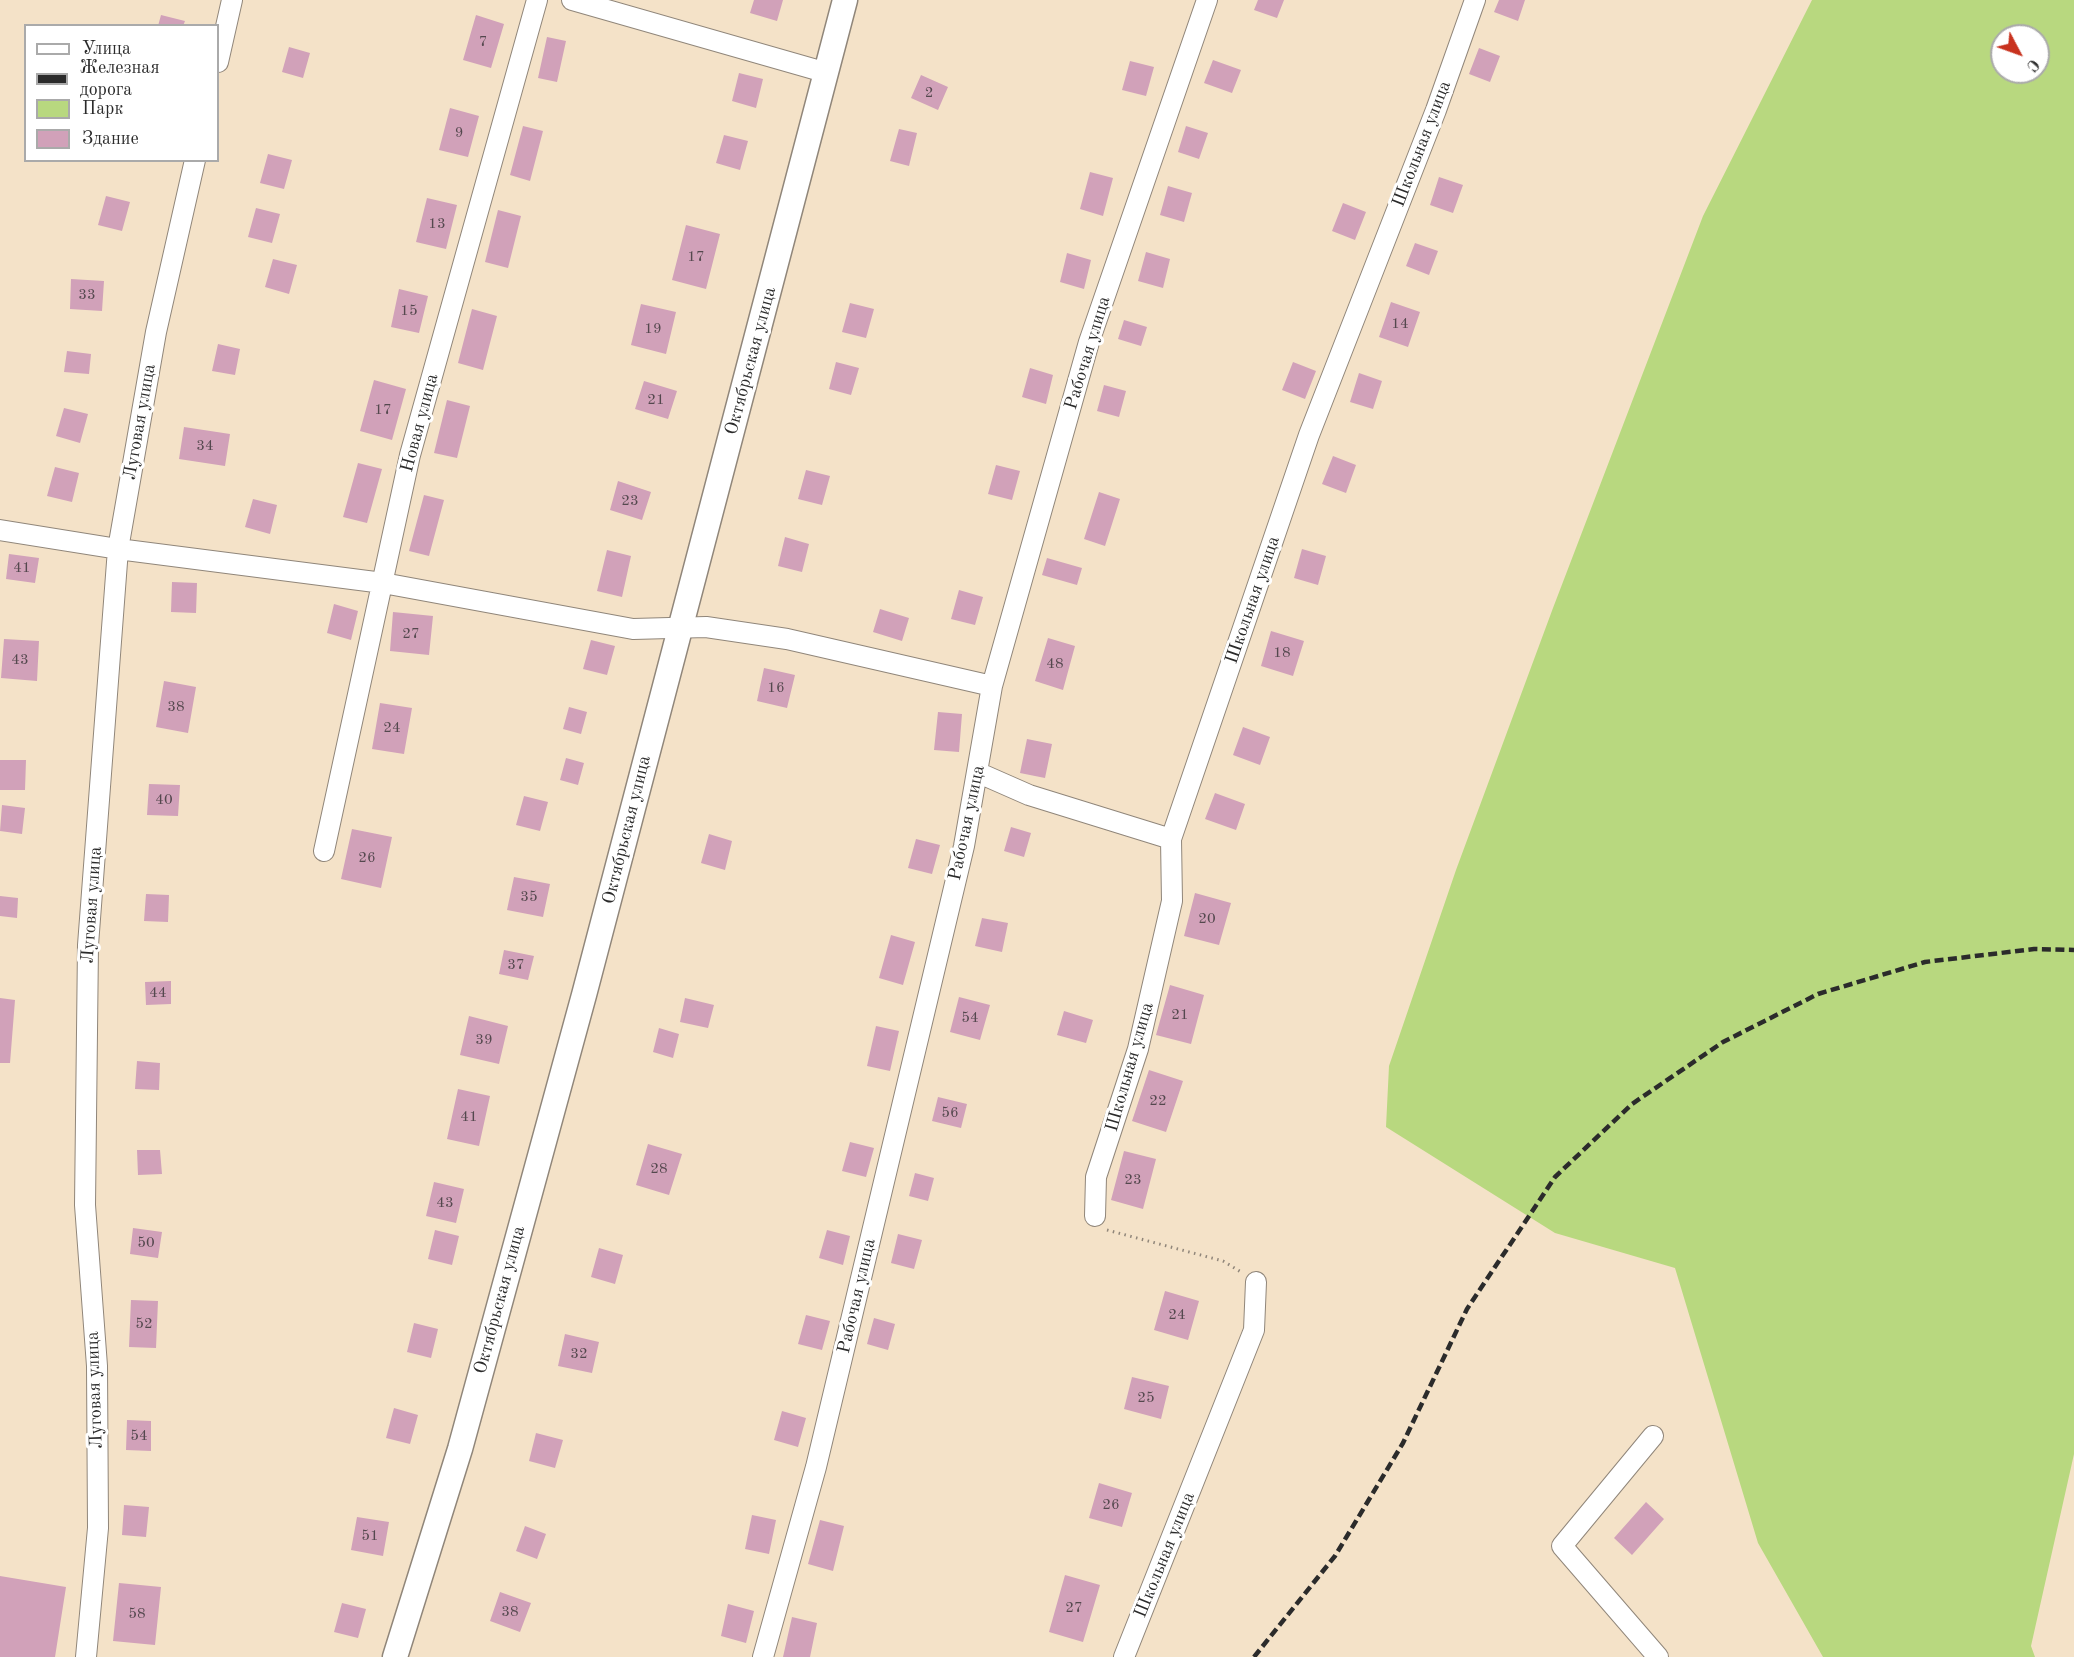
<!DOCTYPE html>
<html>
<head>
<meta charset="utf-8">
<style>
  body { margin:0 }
  #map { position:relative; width:2074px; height:1657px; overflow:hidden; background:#f4e2c8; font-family:"Old Standard TT",serif }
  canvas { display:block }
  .legend { position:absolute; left:24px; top:24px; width:195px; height:138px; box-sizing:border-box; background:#fff; border:2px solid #aaa; margin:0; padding:8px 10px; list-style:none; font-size:18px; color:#2b2b2b }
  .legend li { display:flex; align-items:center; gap:12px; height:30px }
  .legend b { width:30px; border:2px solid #aaa }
  .north { position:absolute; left:1990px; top:24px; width:60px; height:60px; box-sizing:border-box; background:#fff; border:2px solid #aaa; border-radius:50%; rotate:131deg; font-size:16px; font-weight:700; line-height:24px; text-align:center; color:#2b2b2b }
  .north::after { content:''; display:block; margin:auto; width:21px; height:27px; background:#c8321e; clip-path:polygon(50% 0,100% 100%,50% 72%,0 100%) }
</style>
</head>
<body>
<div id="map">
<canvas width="2074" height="1657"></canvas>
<ul class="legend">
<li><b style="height:8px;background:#fff"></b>Улица</li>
<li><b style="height:8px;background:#2b2b2b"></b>Железная дорога</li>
<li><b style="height:16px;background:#b8d87f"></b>Парк</li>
<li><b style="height:16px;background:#d1a1b9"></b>Здание</li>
</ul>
<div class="north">С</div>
</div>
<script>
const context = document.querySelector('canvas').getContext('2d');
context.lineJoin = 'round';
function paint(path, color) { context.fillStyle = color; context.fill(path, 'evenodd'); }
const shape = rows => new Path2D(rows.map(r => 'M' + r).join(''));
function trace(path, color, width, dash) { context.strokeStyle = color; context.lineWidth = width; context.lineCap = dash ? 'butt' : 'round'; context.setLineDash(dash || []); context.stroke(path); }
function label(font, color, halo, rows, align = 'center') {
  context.font = font + ' "Old Standard TT",serif'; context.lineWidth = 6; context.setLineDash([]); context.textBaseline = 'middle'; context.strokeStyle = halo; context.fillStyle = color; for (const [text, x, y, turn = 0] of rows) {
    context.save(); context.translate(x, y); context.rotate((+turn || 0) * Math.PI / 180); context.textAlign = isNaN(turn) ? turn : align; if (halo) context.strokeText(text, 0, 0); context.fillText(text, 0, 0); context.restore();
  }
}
paint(shape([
  [1812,0,2074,0,2074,1454,2031,1646,2035,1657,1823,1657,1758,1543,1675,1268,1555,1233,1386,1127,1389,1066,1456,870,1553,608,1703,216],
  [2002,36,2038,36,2038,72,2002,72]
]), '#b8d87f');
paint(shape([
  [754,0,783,0,777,21,750,13],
  [1258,0,1284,0,1277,18,1254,10],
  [1499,0,1525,0,1518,21,1494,12],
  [161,15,185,21,183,26,158,26],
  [476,15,504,24,491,68,463,60],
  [547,37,566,41,557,82,538,78],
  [289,47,310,53,303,78,282,72],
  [1479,48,1500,56,1490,82,1469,74],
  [1213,60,1241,70,1232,93,1204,83],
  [1130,61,1154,67,1146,96,1122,90],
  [739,73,763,79,756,108,732,101],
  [921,75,948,87,938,110,911,98],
  [450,108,479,116,468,157,439,150],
  [523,126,543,131,530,181,510,175],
  [1186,126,1208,133,1199,159,1178,152],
  [899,129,917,133,909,166,890,161],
  [724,135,748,141,740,170,716,163],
  [268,154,292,160,284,189,260,183],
  [1090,172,1113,178,1103,216,1080,209],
  [1439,177,1463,185,1453,213,1430,205],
  [1168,186,1192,193,1184,222,1160,215],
  [106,196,130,202,122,231,98,225],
  [427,198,457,205,446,249,416,242],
  [1343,203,1366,212,1355,240,1332,231],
  [256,208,280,214,272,243,248,237],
  [498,210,521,216,508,268,485,262],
  [686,225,720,234,706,289,672,280],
  [1415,243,1438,251,1429,275,1406,266],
  [1146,252,1170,259,1163,288,1138,281],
  [1067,253,1091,260,1084,289,1060,282],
  [273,259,297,265,289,294,265,287],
  [71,279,104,281,102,311,70,309],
  [399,289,428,296,419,333,391,327],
  [1391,302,1420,312,1408,347,1379,337],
  [850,303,874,309,866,338,842,332],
  [641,304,676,312,666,354,631,345],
  [472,309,497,316,483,370,458,363],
  [1124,320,1147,327,1141,346,1118,339],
  [218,344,240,349,235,375,212,371],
  [67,351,91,354,89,374,64,372],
  [836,362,859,368,851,395,829,389],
  [1293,362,1316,371,1305,399,1282,390],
  [1030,368,1053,375,1046,404,1022,397],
  [1359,373,1382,381,1373,409,1350,402],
  [374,380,406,389,392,440,360,431],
  [644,381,677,391,668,419,635,409],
  [1104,385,1126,391,1119,417,1097,411],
  [447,400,470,406,457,458,434,453],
  [64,408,88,414,80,443,56,436],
  [184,427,230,434,225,466,179,459],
  [1333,456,1356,465,1346,493,1322,484],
  [358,463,382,469,367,523,343,517],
  [996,465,1020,471,1012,500,988,494],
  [55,467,79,473,72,502,47,496],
  [806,470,830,476,822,505,798,499],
  [618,481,651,492,642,520,610,510],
  [1099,492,1120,499,1105,546,1084,539],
  [424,495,444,500,429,556,409,551],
  [253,499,277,505,270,534,245,527],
  [785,537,809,544,802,572,778,566],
  [1302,549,1326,556,1318,585,1294,578],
  [607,550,631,556,622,597,597,591],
  [9,554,39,558,35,583,6,579],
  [1047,558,1082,568,1077,585,1042,575],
  [172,582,197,583,196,613,171,612],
  [959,590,983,597,975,625,951,619],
  [334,604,358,611,351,640,327,633],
  [880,609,909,618,902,641,873,632],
  [393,612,433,616,429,655,390,651],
  [1271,631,1304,641,1293,676,1261,666],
  [1048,638,1075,646,1063,690,1035,681],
  [4,639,39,641,37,681,1,678],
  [591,640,615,646,607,675,583,669],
  [764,668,795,675,787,708,757,701],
  [164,681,196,687,188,733,156,727],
  [380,703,412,708,404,754,372,749],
  [569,707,587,712,581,734,563,729],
  [938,712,962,714,959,752,934,750],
  [1243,727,1270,737,1260,765,1233,755],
  [1027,739,1052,744,1045,778,1020,773],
  [566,758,584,763,578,785,560,780],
  [0,760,26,760,25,790,0,790],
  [149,784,180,785,178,816,147,815],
  [1215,793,1245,804,1236,830,1205,819],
  [524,796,548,802,540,831,516,825],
  [2,805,25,808,22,834,0,831],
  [1011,827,1031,833,1024,857,1004,851],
  [352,829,392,837,381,888,341,879],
  [709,834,732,841,725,870,701,863],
  [916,839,940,845,932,874,908,868],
  [514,877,550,884,543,917,507,910],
  [1195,893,1231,903,1219,945,1184,936],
  [146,894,169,895,168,922,144,921],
  [0,896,18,898,17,918,0,916],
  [982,918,1008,923,1002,952,975,946],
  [891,935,915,942,903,985,879,978],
  [504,950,534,956,528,980,499,974],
  [171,981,171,1004,146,1005,145,982],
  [1170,985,1204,995,1191,1044,1156,1035],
  [959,997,990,1005,980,1040,950,1032],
  [0,998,15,1000,10,1063,0,1063],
  [685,998,714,1005,708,1028,680,1022],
  [1064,1011,1093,1020,1086,1043,1057,1035],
  [469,1016,508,1026,499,1064,460,1055],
  [876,1026,899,1031,890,1071,867,1066],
  [659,1028,679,1034,673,1058,653,1052],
  [137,1061,160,1063,159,1090,135,1089],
  [1149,1070,1183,1081,1166,1132,1132,1121],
  [458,1089,490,1096,479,1146,447,1139],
  [938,1097,967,1104,961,1128,932,1121],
  [850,1142,874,1148,866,1177,842,1171],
  [648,1144,682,1154,669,1195,636,1185],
  [137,1150,160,1150,162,1174,138,1175],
  [1124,1151,1156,1159,1143,1209,1111,1200],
  [915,1173,934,1178,928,1201,909,1196],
  [434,1182,464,1189,456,1223,426,1216],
  [133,1228,162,1232,158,1258,130,1254],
  [435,1230,459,1236,452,1265,428,1259],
  [827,1230,850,1236,843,1265,819,1258],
  [898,1234,922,1240,914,1269,891,1263],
  [599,1248,623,1255,615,1284,591,1277],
  [1165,1291,1199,1301,1188,1340,1154,1330],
  [131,1300,158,1301,156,1348,129,1347],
  [806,1315,830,1321,822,1350,798,1344],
  [874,1318,895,1324,888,1350,867,1344],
  [414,1323,438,1329,431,1358,407,1352],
  [565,1334,599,1342,592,1373,558,1366],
  [1132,1377,1169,1386,1161,1419,1124,1409],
  [394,1408,418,1415,410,1444,386,1438],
  [782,1411,806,1418,798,1447,774,1440],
  [127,1420,151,1421,151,1451,126,1450],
  [536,1433,563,1440,555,1468,529,1461],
  [1099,1483,1132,1493,1122,1527,1089,1518],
  [1646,1502,1664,1519,1632,1555,1614,1538],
  [124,1505,149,1507,146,1537,122,1535],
  [752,1515,776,1520,769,1554,745,1549],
  [357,1517,389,1522,383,1556,351,1550],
  [820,1520,844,1526,833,1571,808,1564],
  [525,1526,546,1534,537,1559,516,1551],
  [1065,1575,1100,1585,1083,1642,1049,1632],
  [0,1576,66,1587,55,1657,0,1657],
  [119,1583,161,1587,155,1645,113,1641],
  [500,1592,531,1603,520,1632,490,1621],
  [342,1603,366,1609,358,1638,334,1632],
  [728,1604,754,1611,746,1643,721,1636],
  [792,1617,817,1623,810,1657,783,1657]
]), '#d1a1b9');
const minor = shape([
  [572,0,824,72],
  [218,62,232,0],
  [0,530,118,549,383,583,633,629,706,627,787,639,992,686],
  [979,773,1029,795,1171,839],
  [324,851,410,455,537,0],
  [1095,1216,1096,1177,1138,1049,1172,901,1171,839,1309,435,1436,110,1475,0],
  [1653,1436,1562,1546,1658,1657],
  [86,1657,98,1528,97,1366,85,1205,88,945,118,549,156,332,195,160],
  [763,1657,816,1467,964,846,992,686,1089,342,1207,0],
  [1124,1657,1254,1330,1256,1282]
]);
const tertiary = shape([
  [395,1657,460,1449,584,995,845,0]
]);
trace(minor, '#90867a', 22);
trace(tertiary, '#90867a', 27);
trace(shape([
  [1107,1230,1223,1261,1241,1272]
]), '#90867a', 3, [1.5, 4.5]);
trace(minor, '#fff', 20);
trace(tertiary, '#fff', 24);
trace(shape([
  [1254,1657,1335,1556,1403,1443,1467,1309,1555,1177,1632,1104,1723,1042,1818,994,1925,962,2034,949,2074,950]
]), '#2b2b2b', 4.5, [9, 4.5]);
label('15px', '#54484e', null, [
  ["7",483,42],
  ["2",929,93],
  ["9",459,133],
  ["13",437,224],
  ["17",696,257],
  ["33",87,295],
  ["15",409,311],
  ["14",1400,324],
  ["19",653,329],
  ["21",656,400],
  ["17",383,410],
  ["34",205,446],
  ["23",630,501],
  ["41",22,568],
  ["27",411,634],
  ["18",1282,653],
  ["43",20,660],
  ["48",1055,664],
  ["16",776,688],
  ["38",176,707],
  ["24",392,728],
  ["40",164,800],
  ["26",367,858],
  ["35",529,897],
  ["20",1207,919],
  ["37",516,965],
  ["44",158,993],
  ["21",1180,1015],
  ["54",970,1018],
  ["39",484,1040],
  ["22",1158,1101],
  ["56",950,1113],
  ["41",469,1117],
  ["28",659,1169],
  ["23",1133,1180],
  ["43",445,1203],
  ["50",146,1243],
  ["24",1177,1315],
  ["52",144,1324],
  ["32",579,1354],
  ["25",1146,1398],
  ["54",139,1436],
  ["26",1111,1505],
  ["51",370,1536],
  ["27",1074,1608],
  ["38",510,1612],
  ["58",137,1614]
]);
label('18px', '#2b2b2b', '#fff', [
  ["Школьная улица",1422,144,-69],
  ["Рабочая улица",1088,353,-73],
  ["Октябрьская улица",751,361,-75],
  ["Луговая улица",140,422,-80],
  ["Новая улица",420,423,-75],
  ["Школьная улица",1253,600,-71],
  ["Рабочая улица",967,823,-78],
  ["Октябрьская улица",627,830,-76],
  ["Луговая улица",92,905,-86],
  ["Школьная улица",1130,1067,-74],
  ["Рабочая улица",857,1296,-77],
  ["Октябрьская улица",500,1300,-75],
  ["Луговая улица",95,1390,-92],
  ["Школьная улица",1165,1555,-68]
]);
</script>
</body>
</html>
